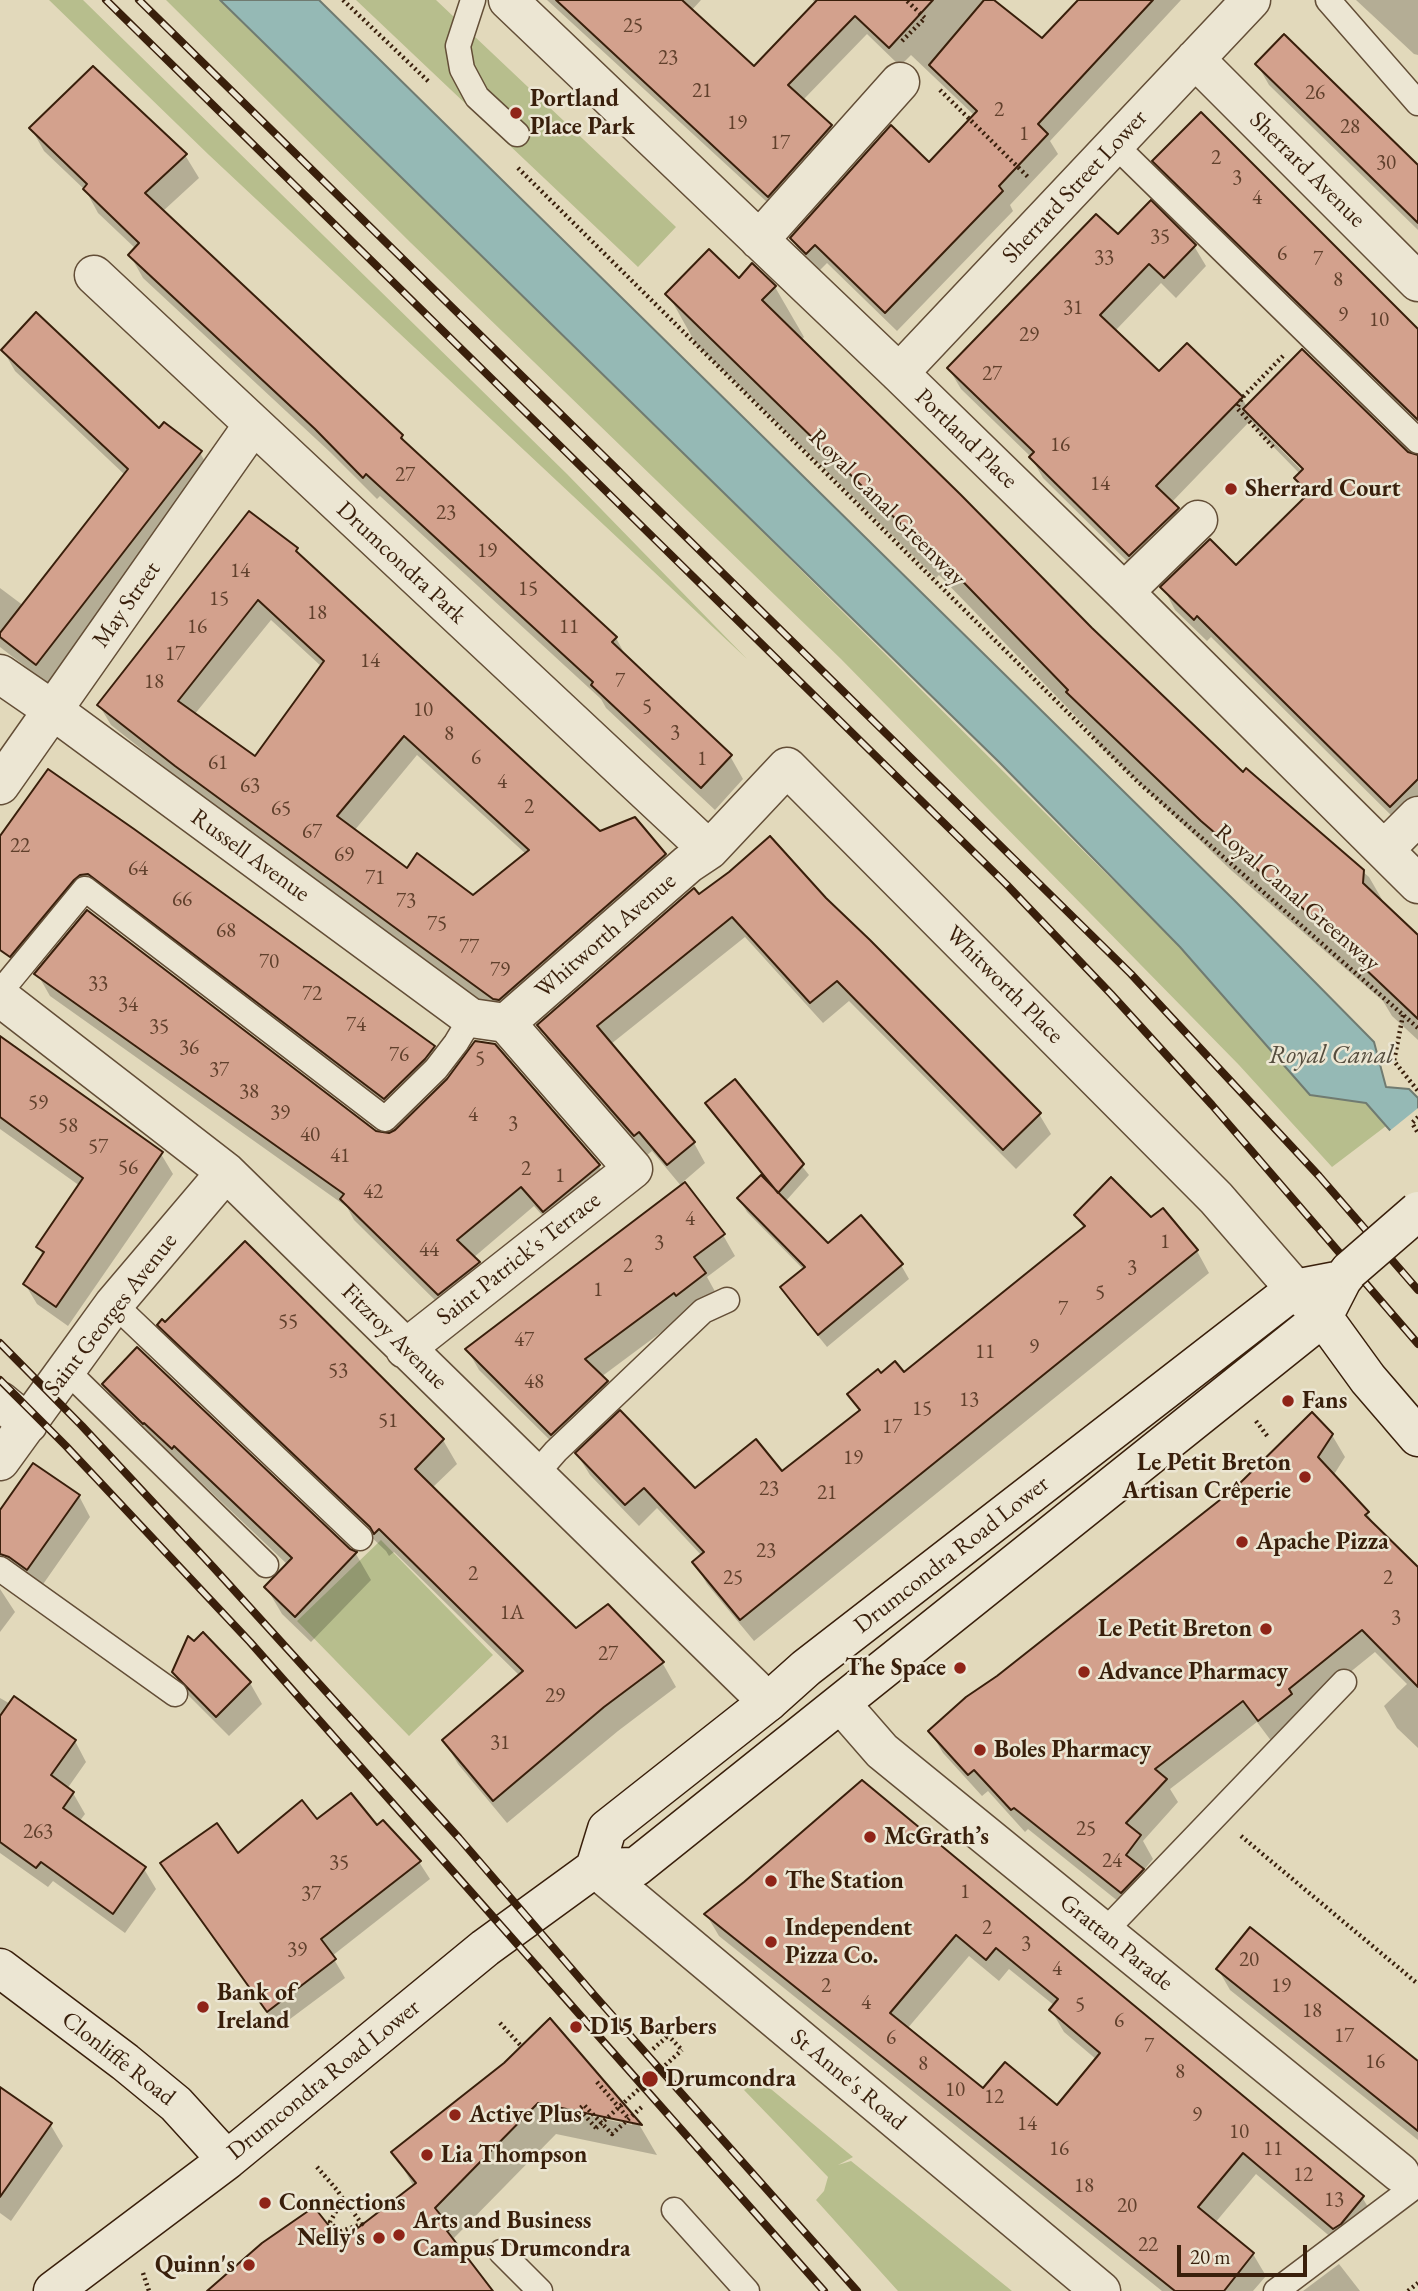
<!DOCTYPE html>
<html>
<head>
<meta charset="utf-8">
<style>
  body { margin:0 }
  #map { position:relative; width:1418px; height:2291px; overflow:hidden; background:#e2d9bb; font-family:"EB Garamond",serif }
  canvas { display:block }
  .scale { position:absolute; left:1177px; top:2245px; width:130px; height:32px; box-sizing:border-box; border:4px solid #391f0b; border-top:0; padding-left:9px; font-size:21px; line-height:24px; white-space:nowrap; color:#391f0b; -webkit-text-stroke:5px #ece6d3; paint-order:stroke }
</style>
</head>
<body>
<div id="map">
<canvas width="1418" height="2291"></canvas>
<div class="scale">20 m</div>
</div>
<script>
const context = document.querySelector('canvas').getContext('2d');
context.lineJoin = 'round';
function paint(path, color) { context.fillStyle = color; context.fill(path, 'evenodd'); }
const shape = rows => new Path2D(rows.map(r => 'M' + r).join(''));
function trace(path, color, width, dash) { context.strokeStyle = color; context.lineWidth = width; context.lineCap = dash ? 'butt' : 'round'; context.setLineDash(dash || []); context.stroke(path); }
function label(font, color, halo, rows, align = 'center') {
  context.font = font + ' "EB Garamond",serif'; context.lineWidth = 5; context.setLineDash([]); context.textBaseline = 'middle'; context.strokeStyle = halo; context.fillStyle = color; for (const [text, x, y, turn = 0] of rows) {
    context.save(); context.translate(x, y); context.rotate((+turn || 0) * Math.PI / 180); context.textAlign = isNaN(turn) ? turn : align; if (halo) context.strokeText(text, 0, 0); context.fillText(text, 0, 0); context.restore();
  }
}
paint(shape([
  [49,0,83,0,567,474,747,659,209,155],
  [166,0,220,0,697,467,1180,947,1310,1095,1366,1103,1386,1126,1332,1167,1239,1065,841,659,411,243],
  [356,0,436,0,676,227,638,267],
  [381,1540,493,1655,409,1736,297,1621],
  [760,2080,853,2157,838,2165,851,2161,1012,2291,898,2291,816,2200,824,2191,828,2177,744,2090]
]), '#b7be8d');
const water = shape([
  [220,0,319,0,1234,900,1374,1042,1386,1087,1409,1089,1418,1098,1418,1162,1366,1103,1310,1095,1180,947,999,762,220,0]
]);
paint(water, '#95b9b5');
trace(water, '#707b71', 2);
paint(shape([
  [1418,1108,1418,1166,1387,1133]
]), '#e2d9bb');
paint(shape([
  [547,0,701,0,691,11,754,68,815,4,813,0,992,0,1043,41,1080,0,1181,0,1050,141,1058,154,1010,205,1013,211,897,331,827,263,818,272,803,258,792,239,929,164,975,116,911,55,900,66,867,34,803,100,831,126,842,145,780,214],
  [1356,0,1418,0,1418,55,1414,54],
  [1257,64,1418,167,1418,230,1269,85],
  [31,128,185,155,199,178,162,212,402,436,407,446,616,638,628,660,730,756,743,779,715,810,606,708,601,699,380,496,377,499,330,452,143,278,130,255,136,249,98,213,86,191,44,151],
  [1154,161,1418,332,1418,428,1167,183],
  [1118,236,1194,246,1206,266,1176,298,1161,283,1115,331,1159,374,1242,398,1247,407,1418,457,1418,822,1404,828,1211,637,1207,641,1175,610,1163,587,1236,567,1307,497,1296,478,1300,474,1258,431,1251,420,1171,503,1189,530,1142,576,1043,478,1031,457,961,389,949,369],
  [1261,425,1310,474,1308,477,1259,427],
  [739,280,775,287,804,337,801,340,1090,629,1243,774,1246,771,1369,877,1387,908,1418,937,1418,1040,1392,1016,1383,1001,1232,871,1097,743,1090,731,939,575,936,578,696,344,668,294],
  [3,350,200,453,212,473,48,684,0,647,0,588,24,606,125,475,15,371],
  [296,550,301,558,599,833,664,855,676,876,506,1019,188,786,111,725,99,705],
  [271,620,322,667,255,759,194,715],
  [417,755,526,854,473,898,407,870,354,831],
  [48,772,434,1047,446,1067,396,1119,93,895,28,970,0,950,0,839],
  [699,896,825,899,1039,1114,1051,1134,1016,1169,849,1001,823,1023,745,937,611,1044,694,1143,705,1163,683,1182,723,1235,735,1256,707,1277,717,1295,687,1313,601,1377,618,1403,562,1452,479,1370,467,1349,682,1187,652,1151,646,1156,551,1046,539,1025],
  [38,975,376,1133,389,1135,494,1045,599,1166,611,1187,556,1231,534,1206,473,1258,490,1284,450,1315,354,1220,347,1207,50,996],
  [0,1038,161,1154,173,1174,68,1326,37,1304,25,1284,43,1256,38,1247,80,1186,0,1129],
  [734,1081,809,1175,785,1202,828,1245,901,1265,909,1279,827,1347,790,1301,782,1288,804,1270,747,1212,739,1199,771,1184,707,1103],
  [1163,1210,1197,1251,1209,1273,754,1641,707,1584,694,1562,702,1556,657,1508,639,1526,590,1475,577,1454,695,1490,782,1473,860,1412,849,1394,881,1375,904,1375,1084,1229,1076,1215,1151,1220],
  [245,1243,443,1440,457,1464,432,1488,576,1631,608,1606,663,1664,676,1687,618,1731,507,1823,458,1764,444,1740,520,1676,394,1552,389,1556,386,1551,173,1348,159,1325,164,1324],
  [104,1384,356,1554,371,1580,311,1642,282,1614,266,1587,288,1565,190,1472,188,1474,119,1411],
  [1332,1435,1345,1457,1333,1476,1367,1513,1377,1529,1418,1570,1418,1748,1397,1728,1384,1706,1407,1684,1375,1652,1301,1712,1272,1742,1257,1722,1170,1789,1178,1802,1143,1841,1153,1859,1143,1871,1155,1892,1134,1914,1028,1829,1025,1832,988,1791,982,1796,943,1753,930,1731],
  [79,1496,90,1517,39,1590,0,1580,0,1512],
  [0,1589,15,1612,0,1632],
  [174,1671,250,1683,262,1704,229,1736,186,1693],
  [0,1698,75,1741,86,1762,67,1789,73,1793,85,1814,79,1822,144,1869,156,1889,125,1933,53,1881,48,1887,0,1853],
  [862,1782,1362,2197,1375,2219,1346,2250,1256,2174,1215,2223,1253,2254,1266,2276,1253,2291,1162,2291,719,1936,706,1914],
  [969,1956,999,1981,1009,1969,1055,2006,1051,2010,1064,2032,1097,2060,1057,2108,983,2090,907,2029],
  [377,1828,419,1862,430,1879,332,1956,345,1978,278,2028,173,1881,163,1863,238,1855],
  [1218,1969,1418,2064,1418,2140,1230,1990],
  [550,2021,640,2126,657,2155,556,2134,454,2238,468,2261,491,2291,210,2291,340,2244,414,2187,394,2152,505,2065],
  [530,2099,632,2121,632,2125,529,2103],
  [0,2089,50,2124,63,2146,11,2221,0,2213],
  [1339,2264,1360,2291,1303,2291]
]), '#0003');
const building = shape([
  [556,0,682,0,754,66,817,0,933,0,889,48,855,16,788,85,832,125,768,197,556,0],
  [984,0,994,0,1042,38,1078,0,1153,0,1038,124,1048,134,999,186,1003,191,885,313,815,245,806,254,790,238,891,125,929,162,977,111,929,65,984,0],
  [1284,34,1418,165,1418,223,1255,64,1284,34],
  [93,66,187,154,145,193,403,435,401,438,617,637,612,642,732,755,701,788,591,685,593,682,366,474,363,478,315,429,128,255,139,243,83,189,87,184,29,128,93,66],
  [1201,112,1418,329,1418,420,1152,161,1201,112],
  [1151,200,1196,245,1164,278,1149,264,1100,315,1159,371,1187,343,1243,397,1156,486,1179,508,1129,556,1029,457,1034,452,947,368,1096,214,1118,234,1151,200],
  [709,249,739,278,752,263,776,286,762,300,961,495,1092,628,1243,772,1246,768,1364,870,1363,883,1418,935,1418,1019,1361,965,1364,961,1201,821,1066,692,1068,690,909,526,906,529,665,294,709,249],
  [36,312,159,428,164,422,202,451,36,665,0,637,0,633,128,469,1,350,36,312],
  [1302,349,1408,452,1418,455,1418,779,1390,807,1197,616,1194,620,1160,587,1210,539,1236,565,1309,493,1294,478,1303,469,1243,409,1302,349],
  [249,511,298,548,296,551,600,831,635,817,666,854,499,1000,493,999,405,935,175,766,97,705,249,511],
  [258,600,324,661,255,756,178,701,258,600],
  [404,736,529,850,473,895,417,853,407,868,337,816,404,736],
  [48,769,134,829,435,1046,425,1059,384,1099,88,874,80,875,74,880,10,957,0,950,0,836,48,769],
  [770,836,826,898,870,940,1041,1113,1003,1150,837,981,810,1003,732,917,597,1026,695,1142,667,1165,639,1132,634,1136,537,1025,694,888,699,894,729,872,770,836],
  [87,910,376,1131,389,1133,395,1130,447,1079,475,1041,495,1044,600,1165,543,1212,521,1187,457,1240,480,1262,438,1295,340,1199,344,1194,34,974,87,910],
  [0,1036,163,1152,56,1307,23,1284,44,1252,36,1247,83,1178,0,1117,0,1036],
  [735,1079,804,1164,778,1193,705,1103,735,1079],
  [761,1175,828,1243,861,1215,903,1264,818,1335,780,1287,805,1267,737,1198,761,1175],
  [1111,1177,1151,1217,1163,1208,1198,1250,740,1620,692,1562,704,1552,644,1488,625,1505,575,1453,620,1410,695,1488,756,1439,782,1471,860,1410,847,1394,878,1369,881,1373,895,1361,904,1372,1085,1226,1074,1215,1111,1177],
  [685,1182,725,1234,694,1257,706,1273,676,1296,674,1293,585,1359,608,1381,551,1435,465,1349,685,1182],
  [245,1241,444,1439,415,1469,576,1628,608,1604,664,1662,604,1707,493,1801,442,1740,523,1671,379,1529,374,1534,370,1527,157,1325,162,1319,165,1322,245,1241],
  [137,1347,350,1549,357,1552,295,1617,264,1587,292,1558,174,1446,172,1449,144,1423,143,1424,102,1384,137,1347],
  [1312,1412,1333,1434,1318,1457,1369,1512,1365,1515,1418,1567,1418,1687,1362,1630,1289,1689,1292,1694,1258,1721,1243,1701,1155,1769,1167,1779,1126,1823,1141,1835,1126,1855,1144,1869,1121,1893,1014,1808,1011,1810,974,1770,968,1775,928,1731,966,1697,997,1676,1235,1488,1312,1412],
  [33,1463,80,1495,27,1570,9,1557,0,1554,0,1510,33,1463],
  [203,1632,251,1682,216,1717,172,1672,188,1636,194,1641,203,1632],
  [14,1696,76,1740,51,1775,74,1792,63,1808,146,1867,113,1914,41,1862,36,1868,0,1842,0,1716,14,1696],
  [862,1780,1364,2196,1341,2224,1333,2229,1243,2153,1198,2207,1254,2253,1224,2291,1175,2291,704,1914,744,1882,862,1780],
  [956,1935,986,1960,996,1948,1058,1999,1049,2010,1100,2053,1057,2105,1005,2062,983,2088,890,2013,956,1935],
  [351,1793,377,1825,383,1820,421,1861,321,1939,336,1959,267,2012,160,1863,217,1823,238,1853,302,1800,317,1819,351,1793],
  [1250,1927,1418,2061,1418,2131,1216,1969,1250,1927],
  [550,2018,642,2125,538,2103,435,2208,451,2228,447,2231,493,2291,207,2291,262,2243,314,2207,341,2241,416,2183,391,2152,504,2063,550,2018],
  [0,2087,52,2123,0,2197,0,2087]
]);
paint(building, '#d3a18d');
trace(building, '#391f0b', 2);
const lane = shape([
  [473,0,458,46,462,69,477,97,517,134],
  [1328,0,1418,103],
  [1115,145,1418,441],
  [0,992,85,889,385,1119,436,1069,456,1043,471,1018],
  [114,1304,360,1538],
  [66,1370,266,1565],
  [535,1475,556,1451,703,1311,727,1300],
  [0,1569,175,1694],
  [1103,1933,1344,1682],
  [674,2210,747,2291],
  [501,2252,540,2291],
  [1276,2291,1418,2184]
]);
const street = shape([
  [508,0,899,373,1124,592,1418,884],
  [1195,59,1418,282],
  [759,240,900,82],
  [94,275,709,850],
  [899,373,1251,0],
  [1124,592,1198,520],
  [0,674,54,711,471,1018,506,1023],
  [0,785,253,425],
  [1384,850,1418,816],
  [0,997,226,1172,768,1702],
  [506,1023,688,864,709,850,787,767,1216,1198,1295,1289],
  [405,1349,633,1169,506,1023],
  [0,1401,28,1424],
  [0,1461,114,1304,226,1172],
  [841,1704,882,1751,1400,2173],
  [595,1868,1101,2291]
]);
const secondary = shape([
  [1304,1298,1323,1317,1368,1379,1418,1437],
  [595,1868,607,1829,768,1702,806,1668,1295,1289,1342,1280],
  [0,1968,125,2062,176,2104,227,2160],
  [53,2291,227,2160,485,1948,595,1868,636,1867,1323,1317,1342,1280,1350,1270]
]);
trace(lane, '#634e37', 27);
trace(street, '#634e37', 41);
trace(secondary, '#391f0b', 41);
trace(shape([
  [343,0,429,82],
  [902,41,925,18,906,0],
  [940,90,1028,177],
  [518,168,1138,782,1418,1028],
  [1273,447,1237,408,1242,398,1283,356],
  [1403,1015,1394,1061,1418,1091],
  [1418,1117,1412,1123,1418,1133],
  [1256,1421,1268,1437],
  [1241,1836,1418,1984],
  [500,2023,522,2047],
  [656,2023,682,2050],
  [653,2049,669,2035],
  [597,2082,629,2119],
  [596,2128,579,2109,584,2105,612,2134,644,2105],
  [317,2167,337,2190,343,2199,362,2224,339,2232,330,2222,343,2199],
  [143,2273,149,2291],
  [1408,2291,1418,2283]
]), '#391f0b', 4.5, [2, 3.5]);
trace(lane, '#ece6d3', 24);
trace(street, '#ece6d3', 38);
trace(secondary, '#ece6d3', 38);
const rail = shape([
  [106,0,1007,885,1111,994,1212,1105,1418,1344],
  [139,0,1131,974,1319,1176,1418,1290],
  [0,1343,82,1426,214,1568,459,1838,595,1996,857,2291],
  [0,1380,66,1446,250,1642,824,2291]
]);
trace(rail, '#391f0b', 8);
trace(rail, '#ece6d3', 5, [16]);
const secondaryBridge = shape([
  [1350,1270,1418,1211]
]);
trace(secondaryBridge, '#391f0b', 41, []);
trace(shape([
  [596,2128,682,2050]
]), '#391f0b', 4.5, [2, 3.5]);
trace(secondaryBridge, '#ece6d3', 38);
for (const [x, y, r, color] of [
  [516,113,7,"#8f2418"],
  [1231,489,7,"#8f2418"],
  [1288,1401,7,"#8f2418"],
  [1305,1477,7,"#8f2418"],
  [1242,1542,7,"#8f2418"],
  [1266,1629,7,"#8f2418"],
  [960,1668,7,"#8f2418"],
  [1084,1672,7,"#8f2418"],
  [980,1750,7,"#8f2418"],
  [870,1837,7,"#8f2418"],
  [771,1881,7,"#8f2418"],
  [771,1942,7,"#8f2418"],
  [203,2007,7,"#8f2418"],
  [576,2027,7,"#8f2418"],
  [650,2079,9,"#8f2418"],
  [455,2115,7,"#8f2418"],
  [427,2155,7,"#8f2418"],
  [265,2203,7,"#8f2418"],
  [399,2235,7,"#8f2418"],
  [379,2238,7,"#8f2418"],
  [249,2265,7,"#8f2418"]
]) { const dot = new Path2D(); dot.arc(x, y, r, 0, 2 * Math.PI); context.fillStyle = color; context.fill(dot); trace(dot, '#ece6d3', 2.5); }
label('21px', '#60402c', null, [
  ["25",633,26],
  ["23",668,58],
  ["21",702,91],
  ["26",1315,93],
  ["2",999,110],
  ["19",737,123],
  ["28",1350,127],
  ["1",1024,134],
  ["17",780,143],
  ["2",1216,158],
  ["30",1386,163],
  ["3",1237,178],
  ["4",1257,198],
  ["35",1160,237],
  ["6",1282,254],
  ["33",1104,258],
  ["7",1318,259],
  ["8",1338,280],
  ["31",1073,308],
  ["9",1343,315],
  ["10",1379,320],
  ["29",1029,335],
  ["27",992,374],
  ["16",1060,445],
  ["27",405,475],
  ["14",1100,484],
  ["23",446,513],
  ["19",487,551],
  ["14",240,571],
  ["15",528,589],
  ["15",219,599],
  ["18",317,613],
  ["16",197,627],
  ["11",569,627],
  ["17",175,654],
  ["14",370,661],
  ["7",620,681],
  ["18",154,682],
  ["5",647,707],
  ["10",423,710],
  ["3",675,733],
  ["8",449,734],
  ["6",476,758],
  ["1",702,759],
  ["61",218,763],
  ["4",502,782],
  ["63",250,786],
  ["2",529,807],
  ["65",281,809],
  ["67",312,832],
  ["22",20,846],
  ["69",344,855],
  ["64",138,869],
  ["71",375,878],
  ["66",182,900],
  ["73",406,901],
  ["75",437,924],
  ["68",226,931],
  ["77",469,947],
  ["70",269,962],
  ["79",500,970],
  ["33",98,984],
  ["72",312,994],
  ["34",128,1005],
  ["74",356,1025],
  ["35",159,1027],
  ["36",189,1048],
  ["76",399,1055],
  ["5",480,1059],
  ["37",219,1070],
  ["38",249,1092],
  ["59",38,1103],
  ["39",280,1113],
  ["4",473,1115],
  ["3",513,1124],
  ["58",68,1126],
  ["40",310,1135],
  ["57",98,1147],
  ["41",340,1156],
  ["56",128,1168],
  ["2",526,1169],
  ["1",560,1176],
  ["42",373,1192],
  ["4",690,1219],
  ["1",1165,1242],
  ["3",659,1243],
  ["44",429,1250],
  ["2",628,1266],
  ["3",1132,1268],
  ["1",598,1290],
  ["5",1100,1293],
  ["7",1063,1309],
  ["55",288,1322],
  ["47",524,1340],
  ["9",1034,1347],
  ["11",985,1352],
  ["53",338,1371],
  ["48",534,1382],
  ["13",969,1400],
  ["15",922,1409],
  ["51",388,1421],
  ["17",892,1427],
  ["19",853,1458],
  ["23",769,1489],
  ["21",827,1493],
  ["23",766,1551],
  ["2",473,1574],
  ["25",733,1578],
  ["2",1388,1578],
  ["1A",512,1613],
  ["3",1396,1618],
  ["27",608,1654],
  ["29",555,1696],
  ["31",500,1743],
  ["25",1086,1829],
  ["263",38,1832],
  ["24",1112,1861],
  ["35",339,1863],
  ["1",965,1892],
  ["37",311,1894],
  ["2",987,1928],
  ["3",1026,1944],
  ["39",297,1950],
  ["20",1249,1960],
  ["4",1057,1969],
  ["2",826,1986],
  ["19",1281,1986],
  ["4",866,2003],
  ["5",1080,2005],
  ["18",1312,2011],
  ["6",1119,2021],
  ["17",1344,2036],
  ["6",891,2038],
  ["7",1149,2046],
  ["16",1375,2062],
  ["8",923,2064],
  ["8",1180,2072],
  ["10",955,2090],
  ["12",994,2097],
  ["9",1197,2115],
  ["14",1027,2124],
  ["10",1239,2132],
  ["16",1059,2149],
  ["11",1273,2149],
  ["12",1303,2175],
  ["18",1084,2186],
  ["13",1334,2200],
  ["20",1127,2206],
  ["22",1148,2245]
]);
label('bold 24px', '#391f0b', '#ece6d3', [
  ["Portland",530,99],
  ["Place Park",530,127],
  ["Sherrard Court",1245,489],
  ["Fans",1302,1401],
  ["Le Petit Breton",1291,1463,"right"],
  ["Artisan Crêperie",1291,1491,"right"],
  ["Apache Pizza",1256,1542],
  ["Le Petit Breton",1252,1629,"right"],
  ["The Space",946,1668,"right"],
  ["Advance Pharmacy",1098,1672],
  ["Boles Pharmacy",994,1750],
  ["McGrath’s",884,1837],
  ["The Station",785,1881],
  ["Independent",785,1928],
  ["Pizza Co.",785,1956],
  ["Bank of",217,1993],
  ["Ireland",217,2021],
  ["D15 Barbers",590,2027],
  ["Drumcondra",666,2079],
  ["Active Plus",469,2115],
  ["Lia Thompson",441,2155],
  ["Connections",279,2203],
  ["Arts and Business",413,2221],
  ["Campus Drumcondra",413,2249],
  ["Nelly's",365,2238,"right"],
  ["Quinn's",235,2265,"right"]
], 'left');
label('24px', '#391f0b', '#ece6d3', [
  ["Sherrard Avenue",1307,170,45],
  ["Sherrard Street Lower",1075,187,-47],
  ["Portland Place",966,439,44],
  ["Royal Canal Greenway",887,508,45],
  ["Drumcondra Park",401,563,43],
  ["May Street",127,605,-55],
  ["Russell Avenue",250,856,36],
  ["Royal Canal Greenway",1297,898,41],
  ["Whitworth Avenue",606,936,-41],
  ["Whitworth Place",1004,985,45],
  ["Saint Patrick's Terrace",519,1259,-38],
  ["Saint Georges Avenue",111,1315,-52],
  ["Fitzroy Avenue",394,1337,45],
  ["Drumcondra Road Lower",952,1555,-38],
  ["Grattan Parade",1116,1943,39],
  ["Clonliffe Road",118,2059,38],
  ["Drumcondra Road Lower",324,2080,-39],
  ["St Anne's Road",848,2080,40]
]);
label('italic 26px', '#554d3e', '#ece6d3', [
  ["Royal Canal",1331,1056]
]);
</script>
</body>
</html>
